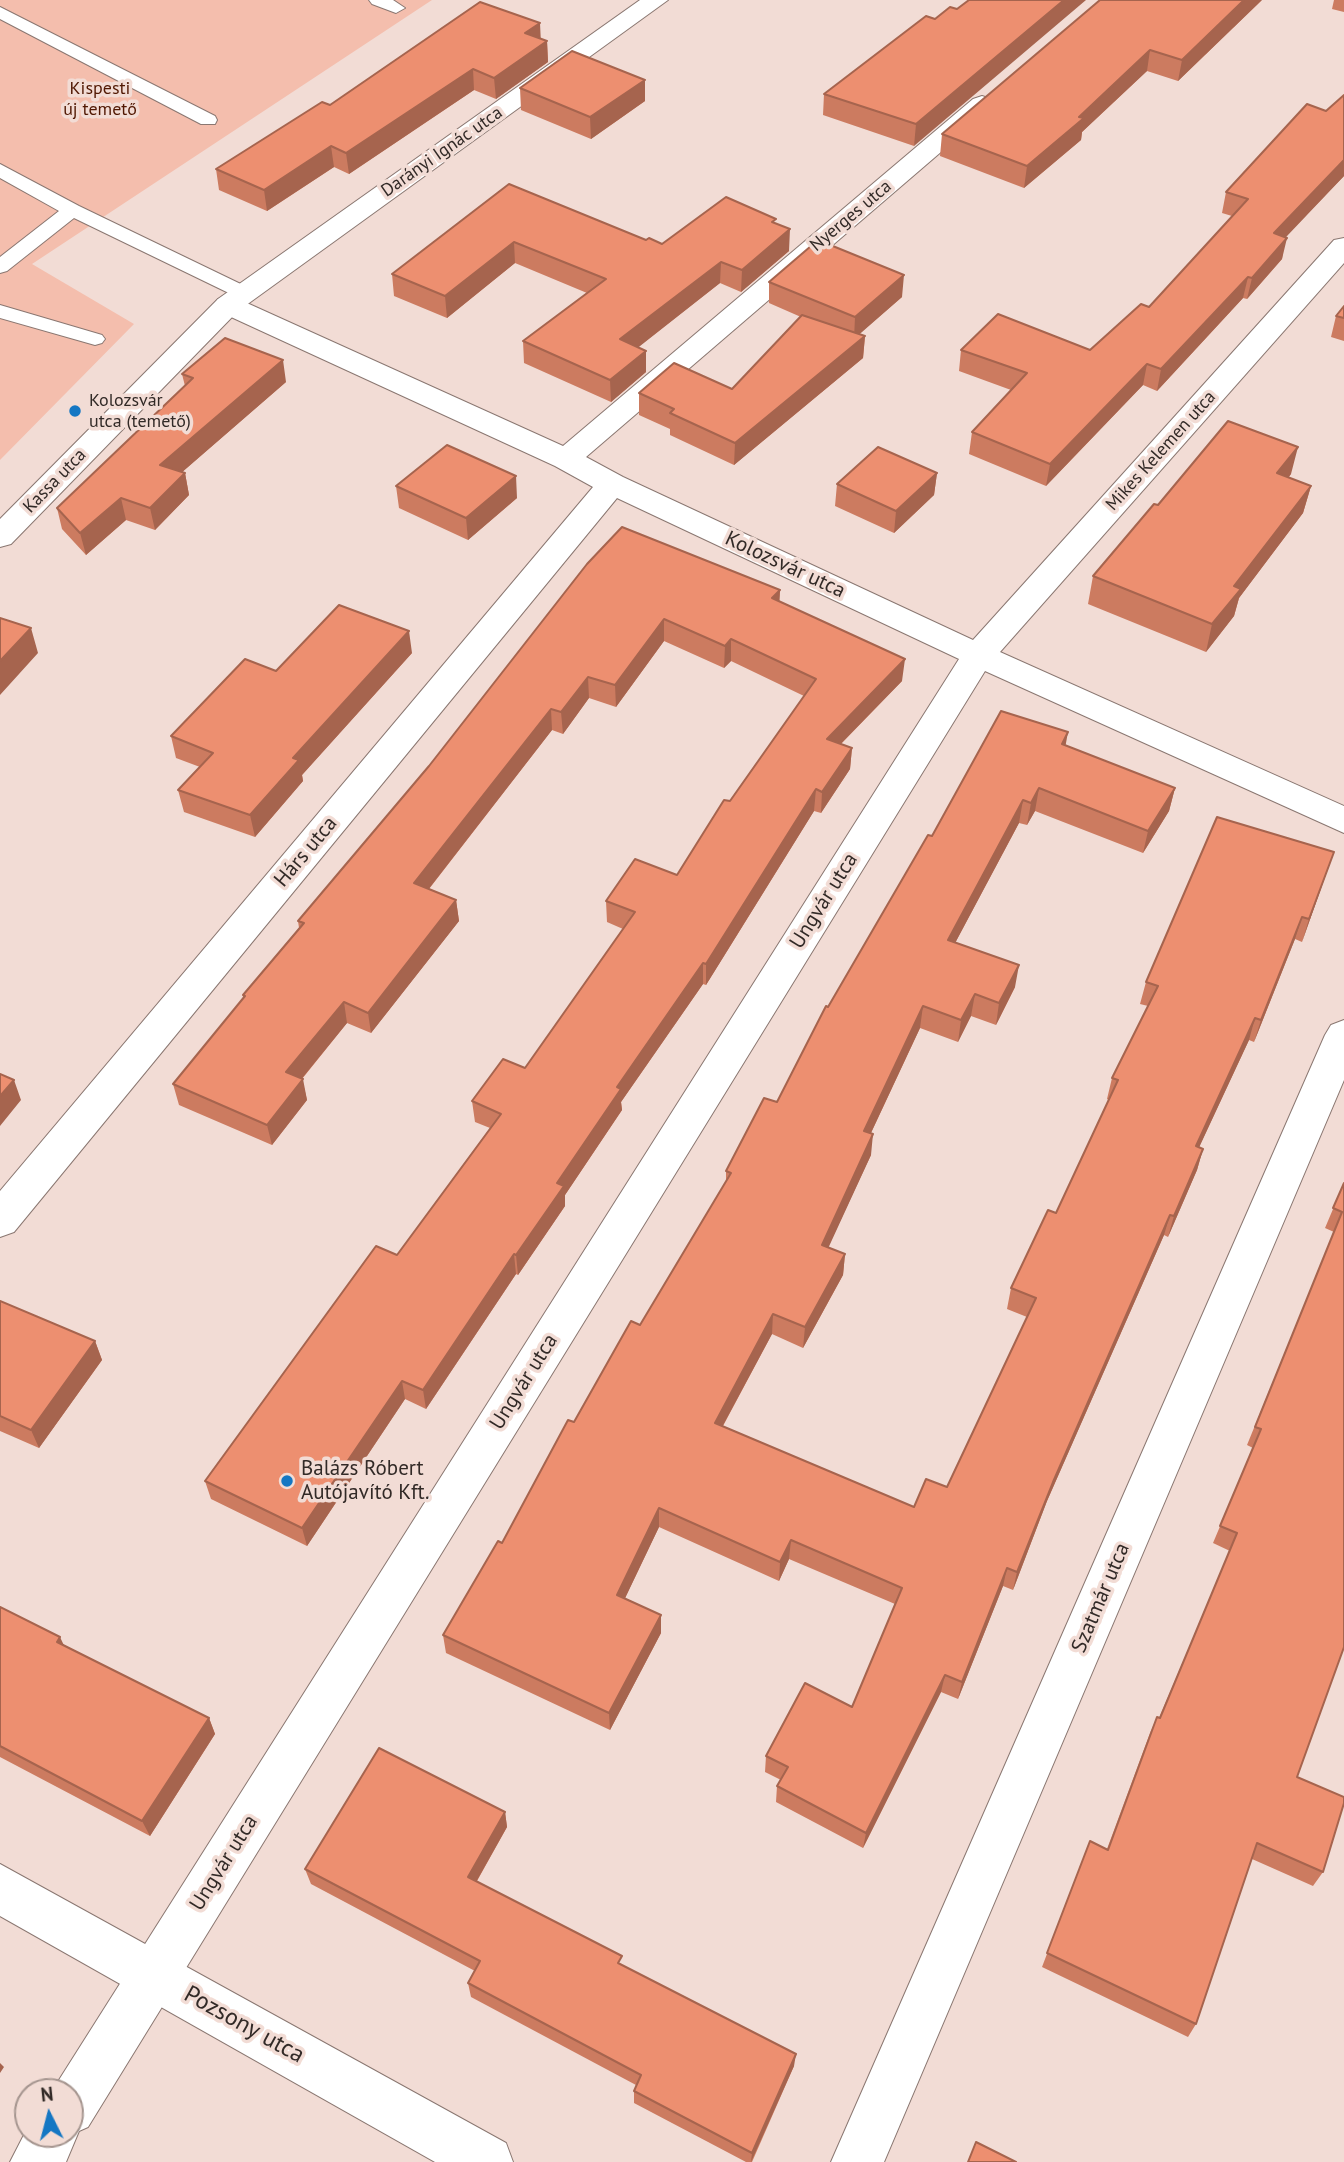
<!DOCTYPE html>
<html>
<head>
<meta charset="utf-8">
<style>
  body { margin:0 }
  #map { position:relative; width:1344px; height:2162px; overflow:hidden; background:#f2dcd5; font-family:"PT Sans",sans-serif }
  canvas { display:block }
  .north { position:absolute; left:14px; top:2078px; width:70px; height:70px; box-sizing:border-box; background:#f2dcd5; border:2px solid #a5958f; border-radius:50%; rotate:354deg; font-size:19px; font-weight:700; line-height:28px; text-align:center; color:#322a27 }
  .north::after { content:''; display:block; margin:auto; width:24px; height:32px; background:#1577c3; clip-path:polygon(50% 0,100% 100%,50% 72%,0 100%) }
</style>
</head>
<body>
<div id="map">
<canvas width="1344" height="2162"></canvas>
<div class="north">N</div>
</div>
<script>
const context = document.querySelector('canvas').getContext('2d');
context.lineJoin = 'round';
function paint(path, color) { context.fillStyle = color; context.fill(path, 'evenodd'); }
const shape = rows => new Path2D(rows.map(r => 'M' + r).join(''));
function trace(path, color, width, dash) { context.strokeStyle = color; context.lineWidth = width; context.lineCap = dash ? 'butt' : 'round'; context.setLineDash(dash || []); context.stroke(path); }
function label(font, color, halo, rows, align = 'center') {
  context.font = font + ' "PT Sans",sans-serif'; context.lineWidth = 7; context.setLineDash([]); context.textBaseline = 'middle'; context.strokeStyle = halo; context.fillStyle = color; for (const [text, x, y, turn = 0] of rows) {
    context.save(); context.translate(x, y); context.rotate((+turn || 0) * Math.PI / 180); context.textAlign = isNaN(turn) ? turn : align; if (halo) context.strokeText(text, 0, 0); context.fillText(text, 0, 0); context.restore();
  }
}
paint(shape([
  [0,0,432,0,32,264,134,324,0,460]
]), '#f4bead');
const service = shape([
  [369,0,393,0,405,8,396,13,372,4,369,0],
  [0,7,215,116,217,120,215,124,201,124,0,19,0,7],
  [0,164,79,206,251,289,254,293,251,297,244,299,237,297,74,218,7,271,0,273,0,257,59,211,0,178,0,164],
  [0,305,102,335,105,339,102,343,95,345,0,318,0,305]
]);
const minor = shape([
  [982,96,991,99,995,104,991,109,586,457,623,477,973,640,1334,240,1344,238,1344,263,1000,652,1344,806,1344,833,985,671,88,2127,79,2131,66,2162,10,2162,28,2127,28,2134,70,2134,70,2092,52,2091,959,659,617,498,14,1232,0,1237,0,1191,593,487,555,466,218,311,214,305,218,299,228,297,238,299,563,446,973,99,982,96],
  [1344,1020,1344,1080,884,2162,831,2162,1325,1035,1331,1025,1344,1020]
]);
const tertiary = shape([
  [640,0,668,0,238,311,11,544,0,547,0,519,218,299,640,0],
  [0,1864,506,2143,513,2162,435,2162,0,1916,0,1864]
]);
trace(service, '#8a7771', 2);
trace(minor, '#8a7771', 2);
trace(tertiary, '#8a7771', 2);
paint(service, '#fff');
paint(minor, '#fff');
paint(tertiary, '#fff');
paint(shape([
  [1262,0,1178,81,1147,71,1082,132,1081,140,1024,188,940,156,942,134],
  [1334,0,1344,0,1344,12,1332,9],
  [957,9,914,146,823,115,824,94,935,19],
  [540,39,547,41,548,62,496,99,474,90,349,174,334,167,267,211,219,190,216,169],
  [645,80,645,101,591,139,521,110,520,88],
  [1344,176,1285,237,1282,259,1247,299,1243,298,1157,391,1143,385,1046,486,969,454,972,432,1011,390,959,371,961,350,1090,350,1149,307,1232,216,1222,213,1226,192],
  [509,184,646,240,662,244,776,224,789,251,741,292,720,283,638,347,646,351,646,372,611,402,524,363,523,341,587,293,515,263,447,318,394,296,392,274],
  [769,282,902,297,859,334,865,336,863,358,734,465,670,435,670,429,639,415,639,393,732,389,801,317,769,303],
  [1344,306,1344,341,1331,337,1336,316],
  [182,374,286,382,182,472,185,473,189,495,155,530,126,520,86,555,62,529,57,508,185,386],
  [937,473,934,495,894,533,835,506,837,484],
  [1291,474,1288,478,1311,486,1303,513,1239,598,1234,616,1206,652,1088,604,1093,576,1158,505],
  [396,486,517,498,468,540,399,508],
  [587,564,780,590,779,601,902,681,841,744,852,748,850,769,821,813,814,811,706,985,703,984,621,1102,622,1110,565,1195,565,1206,518,1275,516,1274,426,1409,405,1399,307,1546,211,1499,205,1481,397,1255,490,1128,475,1122,472,1101,525,1068,623,929,607,922,606,901,677,875,804,696,731,661,724,668,664,641,616,707,589,698,563,734,552,730,429,889,456,900,459,921,371,1033,347,1023,302,1079,307,1100,272,1145,179,1105,173,1084,243,999,243,995,299,928,298,921,429,766],
  [412,653,302,775,303,781,255,837,184,812,178,790,200,767,176,758,171,736,276,671],
  [1065,746,1175,788,1169,811,1143,853,1035,811,1027,825,1019,823,955,943,1015,987,996,1025,971,1016,958,1042,920,1028,871,1133,871,1155,828,1247,845,1254,843,1275,803,1348,772,1334,723,1426,914,1507,947,1487,1027,1317,1007,1309,1011,1288,1056,1213,1109,1100,1107,1099,1112,1078,1148,1006,1140,1004,1146,982,1334,852,1302,942,1295,939,1254,1042,1249,1040,1199,1147,1203,1149,1197,1170,1168,1237,1164,1235,1047,1501,1013,1590,1003,1586,958,1699,941,1692,863,1848,776,1802,777,1786,781,1780,765,1772,766,1756,852,1707,895,1604,789,1559,779,1581,659,1527,625,1598,661,1615,661,1633,610,1730,446,1653,443,1635,502,1543,574,1422,640,1325,726,1181,726,1171,777,1102,828,1007,932,836],
  [1344,1183,1297,1777,1323,1872,1313,1886,1252,1859,1196,2024,1188,2037,1042,1967,1090,1841,1107,1849,1150,1733,1157,1717,1159,1718,1230,1551,1213,1543,1253,1448,1247,1445,1334,1232,1325,1228],
  [0,1301,95,1341,102,1360,39,1448,0,1431],
  [0,1607,64,1645,209,1718,215,1734,150,1836,0,1757],
  [505,1812,507,1827,477,1881,794,2066,752,2162,746,2162,634,2103,634,2091,636,2085,471,1997,468,1983,475,1971,311,1884,305,1869]
]), '#cc7b60');
paint(shape([
  [1064,0,1086,0,914,146,916,124],
  [1244,0,1262,0,1178,81,1182,60],
  [540,23,541,44,525,33],
  [547,41,548,62,496,99,494,78],
  [1150,50,1147,71,1082,132,1081,140,1024,188,1027,166],
  [473,69,474,90,349,174,346,153],
  [645,80,645,101,591,139,590,117],
  [331,146,334,167,267,211,264,190],
  [1344,160,1344,176,1269,255,1274,233],
  [790,229,789,251,741,292,742,270],
  [1287,238,1282,259,1247,299,1252,278],
  [514,242,515,263,447,318,445,296],
  [721,262,720,283,621,361,620,339],
  [904,275,902,297,854,339,855,317],
  [1248,277,1243,298,1157,391,1161,369],
  [865,336,863,358,734,465,735,443],
  [646,351,646,372,611,402,610,380],
  [283,360,286,382,165,487,160,465],
  [1147,364,1143,385,1046,486,1050,464],
  [1298,447,1291,474,1270,501,1277,473],
  [185,473,189,495,155,530,150,508],
  [937,473,934,495,894,533,896,511],
  [516,476,517,498,468,540,466,518],
  [1311,486,1303,513,1239,598,1234,616,1206,652,1212,624,1234,586],
  [121,498,126,520,86,555,80,533],
  [780,590,779,612,772,598],
  [664,619,664,641,616,707,615,685],
  [31,628,38,653,0,695,0,661],
  [409,631,412,653,302,775,303,781,255,837,250,815,293,758],
  [731,639,731,661,724,668,725,646],
  [905,659,902,681,825,760,827,739],
  [588,677,589,698,563,734,561,712],
  [551,709,552,730,417,904,414,883],
  [1068,732,1064,754,1062,744],
  [852,748,850,769,821,813,822,792],
  [1039,788,1035,811,1027,825,1031,803],
  [1175,788,1169,811,1143,853,1148,831],
  [816,789,814,811,706,985,706,964],
  [1023,800,1019,823,945,962,948,940],
  [1334,852,1326,874,1302,942,1309,919],
  [456,900,459,921,371,1033,368,1013],
  [1302,917,1295,939,1254,1042,1261,1020],
  [703,963,703,984,621,1102,622,1110,565,1195,565,1206,518,1275,516,1255,557,1183,617,1087],
  [1019,965,1015,987,996,1025,999,1003],
  [975,994,971,1016,958,1042,961,1020],
  [344,1002,347,1023,290,1093,286,1072],
  [923,1006,920,1028,862,1152,864,1131],
  [1255,1018,1249,1040,1190,1167,1196,1146],
  [303,1079,307,1100,272,1145,267,1125],
  [14,1080,21,1100,0,1126,0,1096],
  [873,1134,871,1155,820,1266,822,1245],
  [1203,1149,1197,1170,1168,1237,1174,1216],
  [1170,1215,1164,1235,1047,1501,1013,1590,1017,1572,1053,1482],
  [514,1254,516,1274,426,1409,423,1390],
  [845,1254,843,1275,803,1348,805,1327],
  [773,1314,772,1334,714,1442,715,1423],
  [95,1341,102,1360,39,1448,31,1430],
  [402,1381,405,1399,307,1546,302,1528],
  [659,1508,659,1527,618,1613,617,1595],
  [791,1540,789,1559,779,1581,780,1562],
  [1007,1568,1003,1586,958,1699,962,1682],
  [661,1615,661,1633,610,1730,609,1713],
  [60,1637,68,1654,57,1642],
  [945,1675,941,1692,863,1848,866,1833],
  [209,1718,215,1734,150,1836,142,1821],
  [505,1812,507,1827,471,1891,468,1877],
  [796,2054,794,2066,751,2162,752,2153],
  [0,2063,4,2067,0,2073]
]), '#a6644e');
const building = shape([
  [969,0,1064,0,916,124,824,94,926,16,935,19,950,7,957,9,969,0],
  [1100,0,1244,0,1182,60,1150,50,1079,117,1084,118,1027,166,942,134,1100,0],
  [480,2,540,23,525,33,547,41,494,78,473,69,346,153,331,146,264,190,216,169,322,102,330,105,480,2],
  [572,51,645,80,590,117,520,88,572,51],
  [1344,95,1344,160,1274,233,1287,238,1252,278,1248,277,1161,369,1147,364,1050,464,972,432,1027,373,961,350,998,314,1090,350,1141,304,1149,307,1248,199,1226,192,1307,104,1326,111,1344,95],
  [509,184,646,240,649,238,662,244,726,197,776,219,772,222,790,229,742,270,721,262,620,339,646,351,610,380,523,341,606,279,514,242,445,296,392,274,509,184],
  [818,240,904,275,855,317,769,282,818,240],
  [1344,306,1344,318,1336,316,1344,306],
  [802,315,865,336,735,443,670,413,674,409,639,393,674,363,732,389,802,315],
  [225,338,283,360,160,465,185,473,150,508,121,498,80,533,57,508,193,378,182,374,225,338],
  [1228,421,1298,447,1277,473,1311,486,1234,586,1241,589,1212,624,1093,576,1154,504,1158,505,1228,421],
  [447,445,516,476,466,518,396,486,447,445],
  [878,447,937,473,896,511,837,484,878,447],
  [622,527,780,590,772,598,905,659,827,739,852,748,822,792,816,789,706,964,703,963,617,1087,621,1089,557,1183,564,1186,516,1255,514,1254,423,1390,402,1381,302,1528,205,1481,376,1246,397,1255,501,1114,472,1101,503,1059,525,1068,635,912,606,901,635,859,677,875,724,800,730,801,816,679,731,639,725,646,664,619,615,685,588,677,561,712,551,709,414,883,456,900,368,1013,344,1002,286,1072,303,1079,267,1125,173,1084,245,996,243,995,304,923,298,921,429,766,587,564,622,527],
  [339,605,409,631,293,758,299,760,250,815,178,790,213,753,171,736,245,659,276,671,339,605],
  [0,618,31,628,0,661,0,618],
  [1001,711,1068,732,1062,744,1175,788,1148,831,1039,788,1031,803,1023,800,948,940,1019,965,999,1003,975,994,961,1020,923,1006,864,1131,873,1134,822,1245,845,1254,805,1327,773,1314,715,1423,914,1507,926,1479,947,1487,1036,1298,1011,1288,1048,1210,1056,1213,1118,1080,1112,1078,1158,986,1146,982,1217,817,1334,852,1309,919,1302,917,1261,1020,1255,1018,1196,1146,1203,1149,1174,1216,1170,1215,1053,1482,1017,1572,1007,1568,962,1682,945,1675,866,1833,777,1786,788,1767,766,1756,805,1683,852,1707,902,1588,791,1540,780,1562,659,1508,617,1595,661,1615,609,1713,443,1635,498,1541,502,1543,568,1420,574,1422,631,1321,640,1325,731,1173,726,1171,764,1098,777,1102,826,1006,828,1007,928,835,932,836,1001,711],
  [0,1074,14,1080,0,1096,0,1074],
  [1344,1183,1344,1647,1297,1777,1344,1797,1344,1803,1323,1872,1257,1843,1196,2024,1047,1953,1090,1841,1108,1850,1157,1717,1160,1718,1237,1533,1220,1526,1261,1429,1255,1427,1342,1212,1333,1208,1344,1183],
  [0,1301,95,1341,31,1430,0,1416,0,1301],
  [0,1607,60,1637,57,1642,209,1718,142,1821,0,1746,0,1607],
  [379,1748,505,1812,468,1877,622,1956,618,1963,796,2054,752,2153,634,2091,641,2075,468,1983,480,1961,305,1869,379,1748],
  [976,2142,1016,2162,968,2162,976,2142]
]);
paint(building, '#ed8f70');
trace(building, '#a6644e', 2);
for (const [x, y, r, color] of [
  [75,411,7,"#1577c3"],
  [287,1481,7,"#1577c3"]
]) { const dot = new Path2D(); dot.arc(x, y, r, 0, 2 * Math.PI); context.fillStyle = color; context.fill(dot); trace(dot, '#f2dcd5', 2.5); }
label('18px', '#511803', '#f2dcd5', [
  ["Kispesti",100,89],
  ["új temető",100,110]
]);
label('18px', '#322a27', '#f2dcd5', [
  ["Darányi Ignác utca",442,152,-35],
  ["Nyerges utca",851,216,-40],
  ["Mikes Kelemen utca",1161,451,-48],
  ["Kassa utca",55,481,-46]
]);
label('18px', '#322a27', '#f2dcd5', [
  ["Kolozsvár",89,401],
  ["utca (temető)",89,422]
], 'left');
label('21px', '#322a27', '#f2dcd5', [
  ["Kolozsvár utca",785,565,25],
  ["Hárs utca",306,852,-50],
  ["Ungvár utca",824,901,-58],
  ["Ungvár utca",524,1382,-58],
  ["Szatmár utca",1101,1598,-67],
  ["Ungvár utca",224,1863,-58]
]);
label('21px', '#322a27', '#f2dcd5', [
  ["Balázs Róbert",301,1469],
  ["Autójavító Kft.",301,1493]
], 'left');
label('24px', '#322a27', '#f2dcd5', [
  ["Pozsony utca",244,2025,29]
]);
</script>
</body>
</html>
